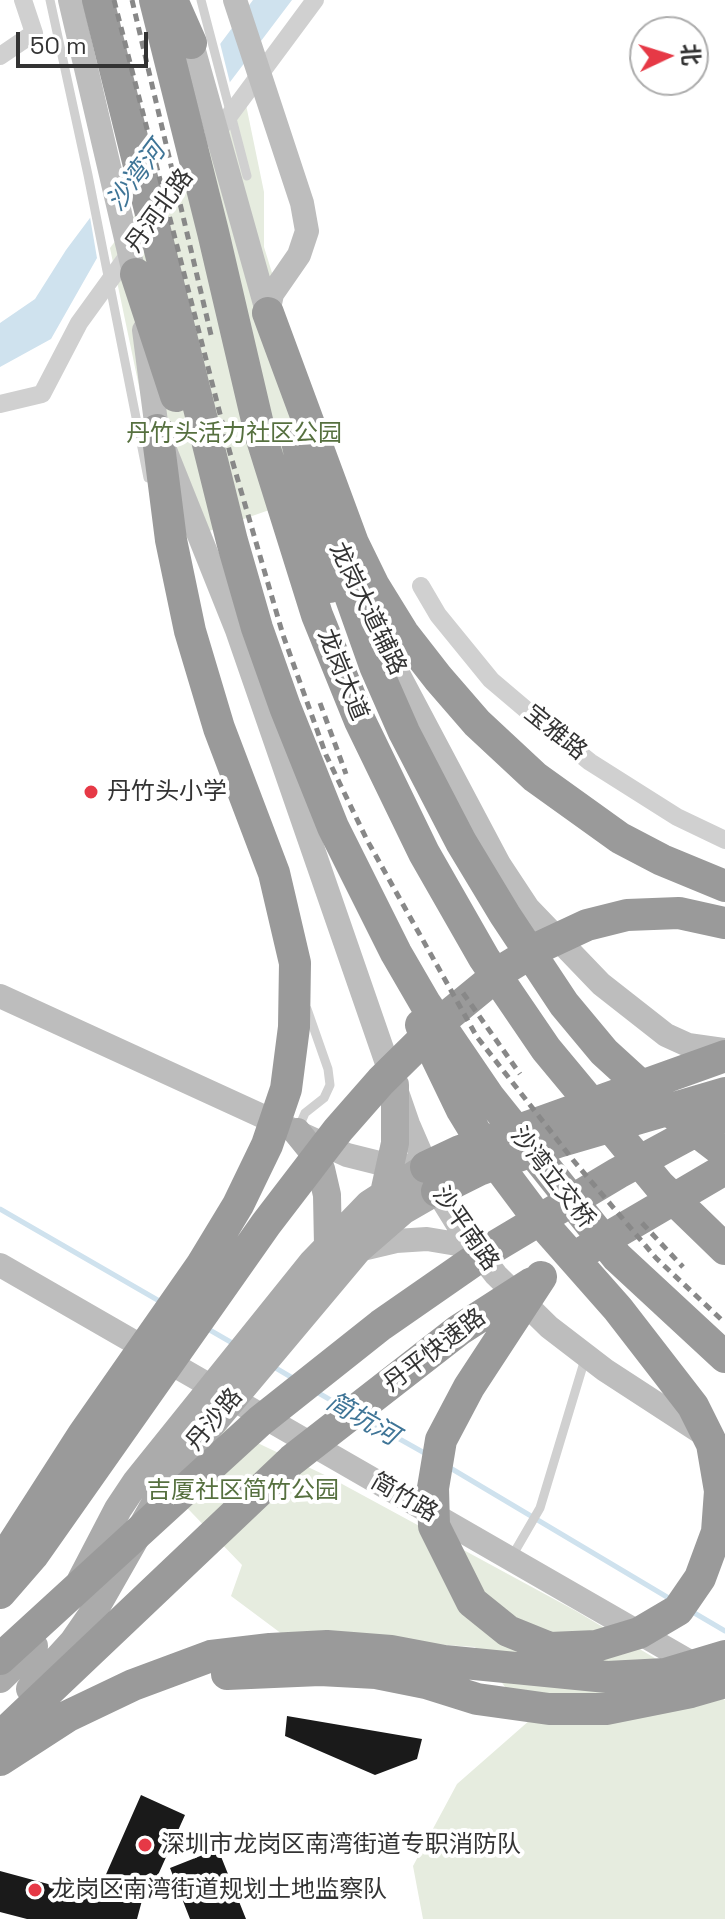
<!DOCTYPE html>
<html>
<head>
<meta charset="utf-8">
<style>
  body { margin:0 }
  #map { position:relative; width:725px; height:1919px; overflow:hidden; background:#fff; font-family:"Space Grotesk","Noto Sans SC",sans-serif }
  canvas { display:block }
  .north { position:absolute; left:629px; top:16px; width:80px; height:80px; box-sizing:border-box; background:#fff; border:2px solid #adadad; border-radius:50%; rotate:86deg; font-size:22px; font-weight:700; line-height:32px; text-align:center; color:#333 }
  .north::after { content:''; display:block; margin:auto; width:28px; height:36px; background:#e63946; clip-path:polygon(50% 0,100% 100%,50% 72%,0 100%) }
  .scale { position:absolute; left:16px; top:32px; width:132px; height:36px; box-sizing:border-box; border:4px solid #333; border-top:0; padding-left:10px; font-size:24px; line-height:28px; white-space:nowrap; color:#333; -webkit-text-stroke:6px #fff; paint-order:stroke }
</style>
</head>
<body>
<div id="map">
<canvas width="725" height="1919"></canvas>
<div class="north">北</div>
<div class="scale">50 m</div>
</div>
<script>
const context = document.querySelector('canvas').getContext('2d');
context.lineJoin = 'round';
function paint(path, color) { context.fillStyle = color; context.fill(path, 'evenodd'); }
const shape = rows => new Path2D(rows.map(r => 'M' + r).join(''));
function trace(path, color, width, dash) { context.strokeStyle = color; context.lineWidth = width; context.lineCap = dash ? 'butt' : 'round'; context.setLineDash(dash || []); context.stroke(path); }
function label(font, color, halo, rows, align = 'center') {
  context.font = font + ' "Space Grotesk","Noto Sans SC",sans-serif'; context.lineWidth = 8; context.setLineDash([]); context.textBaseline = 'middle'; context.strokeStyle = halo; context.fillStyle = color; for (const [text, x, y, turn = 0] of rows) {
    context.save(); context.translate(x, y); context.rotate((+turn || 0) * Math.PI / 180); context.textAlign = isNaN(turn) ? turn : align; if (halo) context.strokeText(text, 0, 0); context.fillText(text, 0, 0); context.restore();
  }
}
paint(shape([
  [244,95,264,192,264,247,338,486,172,544,106,229,173,185,208,148],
  [222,1426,331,1478,576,1611,725,1700,725,1919,423,1919,413,1866,457,1784,530,1720,475,1647,282,1634,231,1596,242,1565,167,1487]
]), '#e6ecdf');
paint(shape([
  [253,0,292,0,97,258,51,339,0,367,0,323,35,299,66,250]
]), '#cfe2ee');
paint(shape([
  [219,39,231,87,98,264,89,211]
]), '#fff');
trace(shape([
  [0,1209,161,1302],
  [208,1329,234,1344],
  [274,1367,296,1380],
  [315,1391,341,1406],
  [364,1419,428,1455],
  [447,1466,672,1600],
  [691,1611,725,1631]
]), '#cfe2ee', 5);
paint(shape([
  [287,1716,422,1739,417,1759,375,1775,285,1736],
  [141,1795,185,1815,149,1895,144,1893,137,1919,27,1919,0,1912,0,1871,96,1897],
  [218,1849,246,1919,190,1919,170,1868]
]), '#1a1a1a');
trace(shape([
  [50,0,88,175,148,478],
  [201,0,247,176],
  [299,1127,305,1113,324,1098,330,1085,328,1069,307,1009],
  [511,1558,540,1508,585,1359]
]), '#d0d0d0', 9);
trace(shape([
  [0,56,34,33,23,0],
  [212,139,315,0],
  [0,404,42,394,79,323,197,160],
  [421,586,438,615,491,680,537,719,590,762,677,817,725,840]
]), '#d0d0d0', 18);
trace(shape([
  [70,0,138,290],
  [235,0,302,203,307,231,299,255,272,294,268,313],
  [187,26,272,329],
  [144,330,157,430,237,630,408,1124,437,1191,463,1233,496,1275,549,1327,605,1370,708,1437],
  [374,628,499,864,528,908,601,984,666,1035,688,1045,725,1050],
  [0,996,347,1155,379,1163,410,1166],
  [358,1250,396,1241,427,1239,457,1244,479,1254],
  [0,1265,702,1669]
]), '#bdbdbd', 24);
trace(shape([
  [297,1132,310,1148,321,1169,327,1195,328,1246],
  [384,1193,395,1143,395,1085],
  [81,1580,118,1509,136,1482,312,1263,369,1204,426,1167],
  [0,1679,34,1646],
  [30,1689,73,1642,91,1616,176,1467,358,1250,404,1210,437,1191]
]), '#ababab', 28);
trace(shape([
  [98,0,232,541,257,628,285,707,333,827,396,953,425,1003,489,1097,617,1257,725,1357],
  [155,0,213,232,260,433,317,615,360,721,424,853,484,958,546,1049,659,1185,725,1249],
  [172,0,191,43],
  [136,274,176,396],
  [268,313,353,543,374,586,403,633,438,678,477,723,535,777,620,838,662,860,725,886],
  [296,437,330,587],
  [337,559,375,666,404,732,461,842,505,915,564,1004,604,1052,661,1104,725,1153],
  [421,1025,462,1110,487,1151,535,1215,618,1309,693,1406,712,1444,720,1491,717,1532,700,1578,678,1610,639,1633,596,1646,550,1648,508,1631,472,1602,434,1526,433,1488,441,1440,469,1387,541,1277],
  [426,1167,460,1151,725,1056],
  [437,1191,479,1170,558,1142,725,1093],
  [585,1251,725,1169],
  [0,1564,83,1435,201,1266,238,1205,267,1145,286,1089,294,1027,295,963,274,873,219,728,190,631,171,540,157,430],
  [0,1593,33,1555,266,1224,338,1130,381,1081,445,1018,506,968,542,946,587,925,627,915,679,913,725,923],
  [0,1659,260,1421,381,1325,489,1250,618,1173,725,1115],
  [227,1674,320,1670,376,1673,426,1683,477,1699,549,1709,606,1709,691,1692,725,1682],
  [0,1737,292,1460,459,1330,532,1283],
  [0,1760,68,1716,133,1685,211,1656,270,1649,327,1646,391,1651,444,1661,607,1677,665,1674,725,1656]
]), '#9a9a9a', 32);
trace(shape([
  [114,0,230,453,283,635,326,755,367,840,477,1037,573,1160,656,1258,725,1323],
  [132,0,212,339],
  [320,703,346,774],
  [463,993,520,1074],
  [642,1223,683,1267]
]), '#888', 5, [8, 6]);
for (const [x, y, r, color] of [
  [91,792,8,"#e63946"],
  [145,1845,8,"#e63946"],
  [35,1890,8,"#e63946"]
]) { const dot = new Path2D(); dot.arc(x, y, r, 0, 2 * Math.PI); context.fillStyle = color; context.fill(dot); trace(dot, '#fff', 3); }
label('24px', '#333', '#fff', [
  ["丹河北路",160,211,-54],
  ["龙岗大道辅路",367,609,64],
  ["龙岗大道",342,675,68],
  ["宝雅路",555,733,39],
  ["沙湾立交桥",552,1178,52],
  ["沙平南路",465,1229,55],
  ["丹平快速路",435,1351,-37],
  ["丹沙路",215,1420,-50],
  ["简竹路",404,1498,30]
]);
label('24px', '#56703f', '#fff', [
  ["丹竹头活力社区公园",234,434],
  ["吉厦社区简竹公园",243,1491]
]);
label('24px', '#333', '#fff', [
  ["丹竹头小学",107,792],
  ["深圳市龙岗区南湾街道专职消防队",161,1845],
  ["龙岗区南湾街道规划土地监察队",51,1890]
], 'left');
label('italic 26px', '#3f7597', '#fff', [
  ["沙湾河",137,177,-53],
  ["简坑河",362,1420,30]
]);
</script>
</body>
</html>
